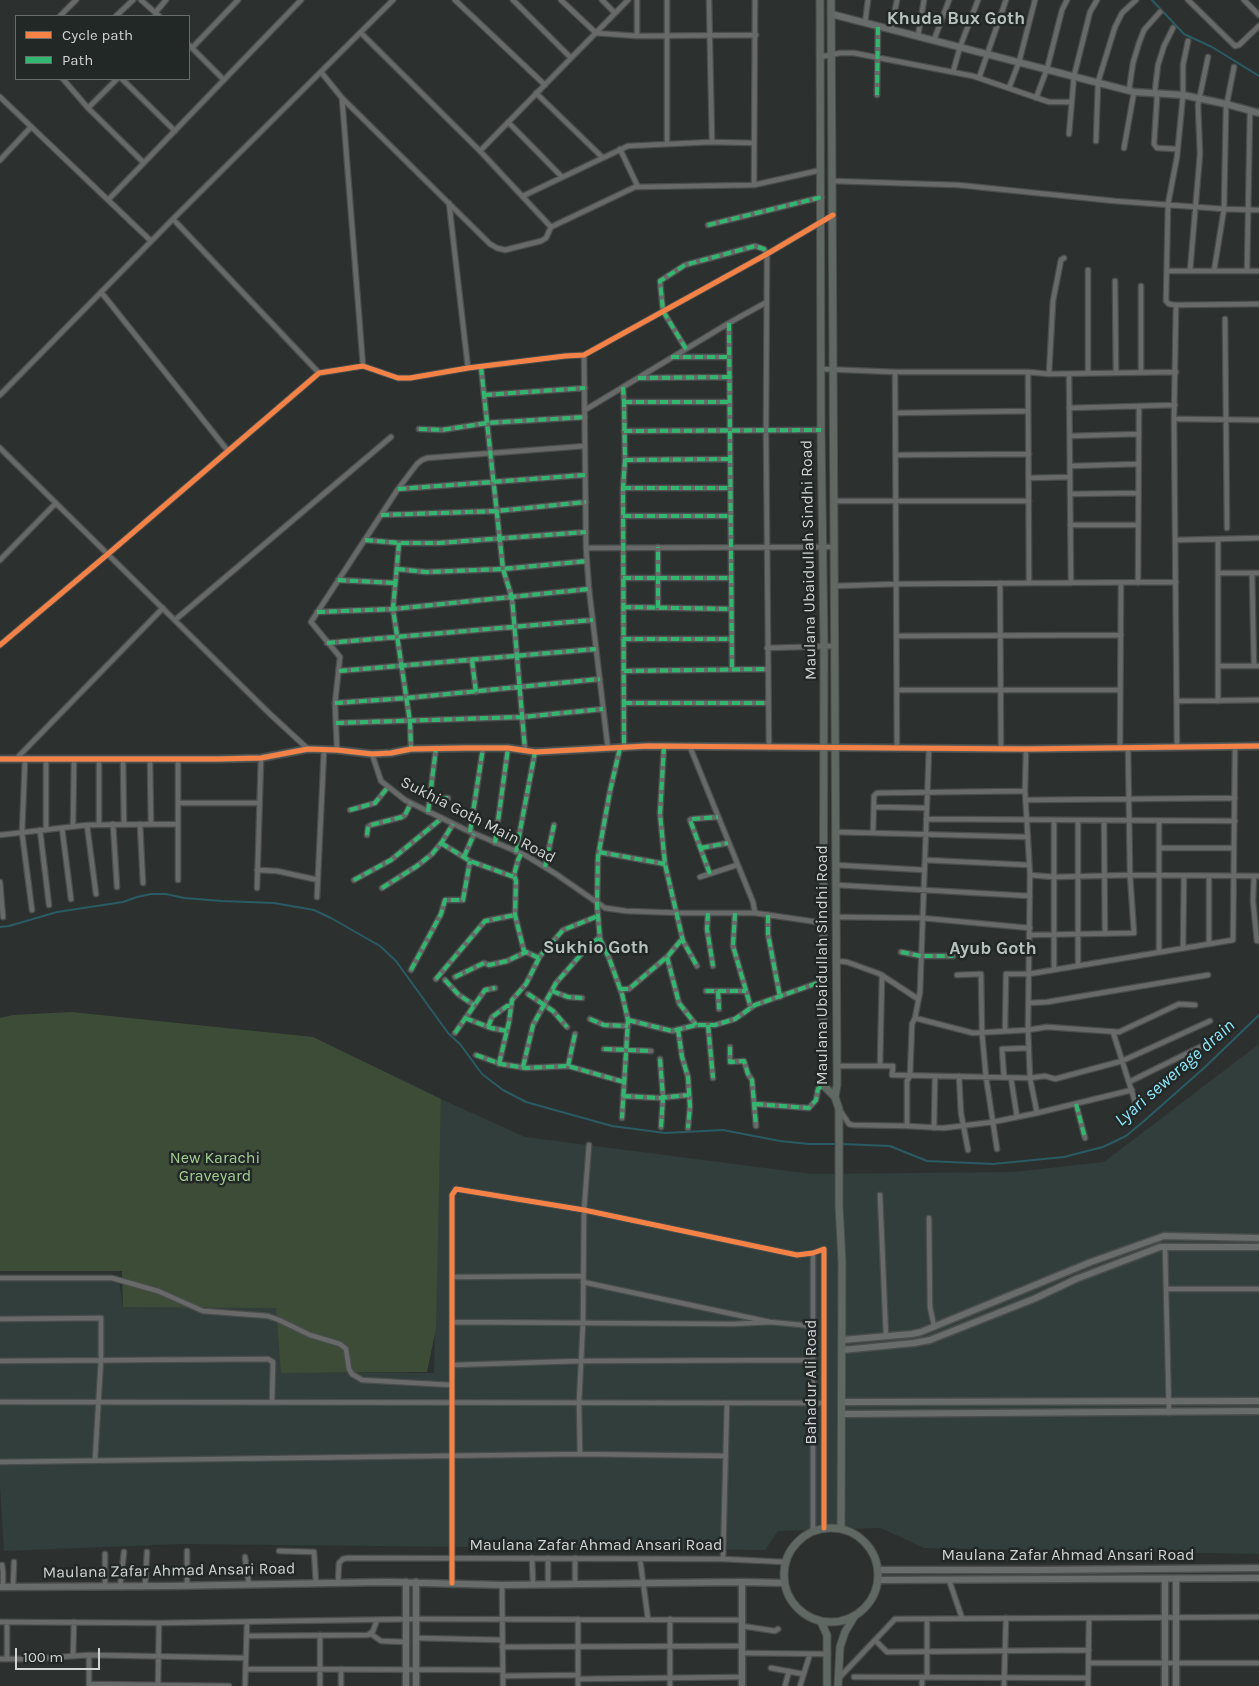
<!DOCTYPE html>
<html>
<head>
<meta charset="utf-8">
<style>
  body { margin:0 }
  #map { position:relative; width:1259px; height:1686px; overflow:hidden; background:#2c312f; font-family:Karla,sans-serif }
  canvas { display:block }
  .legend { position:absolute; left:15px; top:15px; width:175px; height:65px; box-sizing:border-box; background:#212826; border:1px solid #676d6b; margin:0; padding:6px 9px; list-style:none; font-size:15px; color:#d0d4d3 }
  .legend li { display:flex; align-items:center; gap:10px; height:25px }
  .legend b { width:25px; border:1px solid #676d6b }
  .scale { position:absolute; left:15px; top:1648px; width:85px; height:22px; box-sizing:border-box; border:2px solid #d0d4d3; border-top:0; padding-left:6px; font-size:15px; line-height:18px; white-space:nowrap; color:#d0d4d3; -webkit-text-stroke:4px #212826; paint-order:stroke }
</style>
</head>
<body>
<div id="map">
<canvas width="1259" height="1686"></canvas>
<ul class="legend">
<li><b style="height:6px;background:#f48246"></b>Cycle path</li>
<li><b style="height:6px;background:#33b770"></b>Path</li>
</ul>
<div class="scale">100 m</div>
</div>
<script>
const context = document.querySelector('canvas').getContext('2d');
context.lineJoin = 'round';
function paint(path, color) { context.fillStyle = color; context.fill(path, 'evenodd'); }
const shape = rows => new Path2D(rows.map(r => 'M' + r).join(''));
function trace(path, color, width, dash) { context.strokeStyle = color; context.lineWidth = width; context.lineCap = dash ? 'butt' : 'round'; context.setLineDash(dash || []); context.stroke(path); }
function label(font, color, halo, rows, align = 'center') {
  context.font = font + ' Karla,sans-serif'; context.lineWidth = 5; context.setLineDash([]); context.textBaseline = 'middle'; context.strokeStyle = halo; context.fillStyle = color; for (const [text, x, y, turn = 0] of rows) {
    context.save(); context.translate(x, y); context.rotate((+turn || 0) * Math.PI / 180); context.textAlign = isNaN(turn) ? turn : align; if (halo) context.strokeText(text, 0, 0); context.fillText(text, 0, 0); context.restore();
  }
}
paint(shape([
  [1259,1044,1259,1554,924,1548,881,1528,778,1531,765,1550,181,1544,4,1551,0,1486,0,1276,118,1275,123,1307,279,1307,282,1373,434,1373,441,1099,525,1137,812,1174,1014,1172,1104,1162]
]), '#323e3b');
paint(shape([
  [71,1012,313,1037,441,1099,436,1328,427,1372,281,1373,276,1308,123,1307,122,1271,0,1271,0,1018,13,1015]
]), '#3d4c37');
trace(shape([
  [1152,0,1184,34,1212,47,1259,76],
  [0,927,9,926,57,912,123,902,137,897,151,894,166,894,184,898,222,901,274,903,314,910,331,918,380,946,396,961,448,1033,460,1044,482,1074,503,1090,526,1102,612,1126,665,1133,723,1130,780,1141,809,1144,836,1144],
  [841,1144,890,1146,927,1161,993,1164,1064,1157,1103,1147,1126,1136,1144,1121,1204,1068,1259,1015]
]), '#2a5b65', 2);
const street = shape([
  [141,0,159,16],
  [455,0,545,85],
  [513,0,571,58],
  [561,0,596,33,637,36],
  [602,0,615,13],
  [637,0,637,36,756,35],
  [667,0,667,144],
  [709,0,712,142],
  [1188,0,1235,46,1239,45,1259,26],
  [1244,0,1259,15],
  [155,13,166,0],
  [60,16,76,0],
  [116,16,133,0],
  [865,23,868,0],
  [1173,28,1164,46,1158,65,1155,90,1157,98,1154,144,1157,148,1177,149],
  [891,29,897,0],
  [361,33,480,151,551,227],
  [918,36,924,0],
  [934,40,949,0],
  [1188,41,1183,65,1183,95,1177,157,1168,204,1166,301,1169,304,1176,305,1259,304],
  [189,45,224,80],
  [192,48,238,0],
  [820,57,840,53,854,53,973,76,1049,102,1072,102],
  [321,72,342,98,490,244,497,248,505,250,541,241,546,238,551,227,635,187,754,185,821,170],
  [953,72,960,47,978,0],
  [979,78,1006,0],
  [63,79,88,108,144,163],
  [122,79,175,131],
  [1009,88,1019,62,1035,0],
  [1129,90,1133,63,1139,43,1144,30,1160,12],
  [536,93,602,157],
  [877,95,878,26],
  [0,97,151,241],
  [342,98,363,366],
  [1036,98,1047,69,1062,10,1067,0],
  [88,108,117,79],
  [508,122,562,177],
  [1069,134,1074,76,1090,12,1097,0],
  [1096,141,1098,82,1115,27,1122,13,1136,0],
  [1124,148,1134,92],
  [620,149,638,187],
  [480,151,628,0],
  [0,160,31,127],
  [832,181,958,185,1115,201,1224,209,1259,210],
  [754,185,755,0],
  [523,196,628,146,712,142,754,143],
  [108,200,301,0],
  [449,203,468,368],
  [173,219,319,373],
  [708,225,822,197],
  [1088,270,1088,373],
  [1167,271,1259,271],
  [1190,271,1200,154,1198,105,1208,57],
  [1214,271,1224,209,1226,108,1234,67],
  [1247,271,1250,110],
  [1115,281,1116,373],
  [1141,286,1141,373],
  [101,292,228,451],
  [1176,305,1174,419,1177,747],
  [1225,319,1227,528],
  [729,323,732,669],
  [686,349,663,311,660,281,685,265,755,246,764,249,767,254,766,432,769,748],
  [584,355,586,548,589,589,608,749],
  [673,357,729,357],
  [481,367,503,569,512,598,525,750],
  [822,369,895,372,1028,372,1049,374,1176,372],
  [895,372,897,749],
  [1028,372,1029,583],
  [1049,374,1053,301,1061,260,1064,258],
  [1069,374,1071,583],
  [639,378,730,377],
  [623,387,624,402,625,460,623,488,624,748],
  [0,395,173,219,393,0],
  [484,395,585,388],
  [624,402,730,402],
  [1069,408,1175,405],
  [585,410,729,323,765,303],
  [896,413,1028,411],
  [1178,419,1259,420],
  [419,429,442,430,487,423,585,417],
  [624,431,821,430],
  [1070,436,1138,434],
  [0,448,270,714,308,749],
  [896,455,1029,454],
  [625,460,730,459],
  [1070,466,1138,464],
  [1029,478,1070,477],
  [623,488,730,488],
  [398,489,585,475],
  [1070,494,1138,493],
  [834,501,1029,501],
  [381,515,497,511,586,502],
  [623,516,731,516],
  [1070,525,1138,525],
  [365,540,399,543,439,543,586,532],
  [1176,540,1259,538],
  [399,543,393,609,410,722,411,749],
  [586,548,834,547],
  [0,560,56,503],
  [397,569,426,572,503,569,587,561],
  [1218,573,1259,573],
  [1252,573,1254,666],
  [623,578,731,578],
  [338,580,395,583],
  [1000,583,1001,749],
  [1138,583,1139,406],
  [835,586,897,584,1176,582],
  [623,607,731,609],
  [658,608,658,547],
  [317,612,393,609,589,589],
  [175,620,391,437],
  [897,636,1121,635],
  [623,639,731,639],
  [327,643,593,620],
  [0,645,108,554,319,373,363,366,398,378,410,378,468,368,565,356,584,355,767,254,833,215],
  [767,648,835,646],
  [472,660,476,692],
  [1218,666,1259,666],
  [339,671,596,649],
  [624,671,767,669],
  [897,690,1120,690],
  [1177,701,1259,700],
  [1218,701,1218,539],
  [335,703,407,698,600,679],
  [624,703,768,703],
  [336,723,522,717,603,709],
  [664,746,660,814,665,864,683,941,697,966],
  [690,747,753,902,755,913],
  [620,748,610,791,598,857,597,904,600,939,609,958,622,994,628,1020,622,1118],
  [1120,748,1121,583],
  [929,749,920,992,915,1018,973,1033,1028,1030,1047,1027,1119,1032,1179,1004,1195,1005],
  [1026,749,1025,791,1030,875,1028,1030,1030,1078,1037,1113],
  [337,750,335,703,340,657,311,622,398,489,417,464,422,460,427,458,585,446],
  [372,754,381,781,405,800,466,830,525,855,556,874,605,908,626,911,682,913,755,913,824,923],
  [16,759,163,608],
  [25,760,22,833,32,910],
  [99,760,99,824],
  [123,760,124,824],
  [150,760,151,824],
  [430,798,448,798],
  [1026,800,1235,798],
  [178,803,259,803],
  [874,807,927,808],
  [350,810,375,803,388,787],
  [428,812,436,748],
  [926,819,1235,821],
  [1054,821,1054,969],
  [1104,821,1105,934],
  [113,824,117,887],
  [140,824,143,883],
  [178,824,178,880],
  [87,825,96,894],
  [73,826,74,760],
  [62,828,71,899],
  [40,830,49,905],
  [46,830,46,760],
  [470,832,483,748],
  [835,832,1028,837],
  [873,833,874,796,877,793,1025,791],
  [0,835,87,825,178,824,178,760],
  [367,835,368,827,371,825,402,817,405,815,411,803],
  [441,843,470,861,514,877],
  [495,843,508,748],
  [701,848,728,843],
  [1159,848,1234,848],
  [516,852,535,752],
  [599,852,665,864],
  [521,854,518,860,514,875,516,881,515,915,524,951,539,958],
  [464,857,474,834],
  [925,860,1029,865],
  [836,865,924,870],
  [545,867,554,825],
  [257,870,277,871,318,880],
  [710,874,690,820,692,819,718,817],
  [1030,875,1054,877,1130,875,1259,876],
  [1209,876,1209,944],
  [1254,876,1253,901,1257,941],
  [700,877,737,865],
  [354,880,391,860,442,818],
  [0,882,3,917],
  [836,885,1030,896],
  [257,888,261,758],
  [382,888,417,866,432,854,442,842,453,824],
  [317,897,324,750],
  [708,913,707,929,713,966],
  [735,913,733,946,751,1008],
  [768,915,768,934,780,997],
  [836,917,922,918,1030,928],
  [1029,935,1134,933,1130,875,1128,748],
  [1183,948,1184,876],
  [901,952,921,956,953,956],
  [1159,952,1159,821],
  [667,957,679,1003,696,1025],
  [836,961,847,962,880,974,918,999],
  [1078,966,1078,821],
  [411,970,441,914,445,900,463,900,470,861],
  [957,975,981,974,982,1033,986,1077,997,1149],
  [455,977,484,963,489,965,507,961,526,952],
  [436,979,485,921,515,915],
  [445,980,459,995,474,1005],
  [620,989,629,989,668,956,682,939],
  [552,991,568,997,582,998],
  [706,991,746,991],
  [718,991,719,1009],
  [528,994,553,1011,567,1027],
  [1029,1003,1047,1002,1208,975],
  [465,1018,491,1028,507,1031],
  [915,1018,912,1024,910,1076,907,1081,907,1126,944,1128,993,1122,1037,1113,1132,1090],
  [590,1019,604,1025,628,1026],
  [628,1020,672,1031,696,1025,715,1025,735,1019,755,1005,823,981],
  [708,1025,713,1078],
  [488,1027,492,1017,507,1006,510,1006],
  [678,1029,682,1057,688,1077,690,1106,688,1128],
  [1005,1031,1006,974,1029,974,1233,940,1235,747],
  [1113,1032,1138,1111],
  [455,1033,485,990,495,988],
  [730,1047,730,1062,744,1061,748,1074,752,1080,756,1126],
  [604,1049,651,1051],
  [476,1055,501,1064,526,1068,568,1066,624,1082],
  [660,1059,663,1097,661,1127],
  [499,1064,509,1022,512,1000,526,984,540,956,563,930,598,916],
  [568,1066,575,1034],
  [837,1066,893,1066,892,1075,1030,1078,1045,1076,1055,1079,1122,1061,1210,1021],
  [880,1066,882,975],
  [523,1067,533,1025,556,983,585,950,600,937],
  [959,1076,961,1113,968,1150],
  [1004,1077,1002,1049,1029,1048],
  [1011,1078,1017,1117],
  [1129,1082,1200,1047],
  [623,1096,659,1098,689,1095],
  [755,1104,809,1108,816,1100,818,1089,823,1085],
  [1076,1104,1085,1138],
  [839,1109,849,1124,853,1125,907,1126],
  [934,1128,935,1076],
  [880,1195,886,1336],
  [929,1218,930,1307,934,1326],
  [1165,1246,1169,1413],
  [813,1253,813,1531],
  [453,1277,583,1276],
  [0,1278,112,1278,158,1291,203,1311,268,1316,279,1320,310,1335,340,1344,346,1349,349,1369,352,1374,362,1380,452,1385],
  [583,1282,770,1322,813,1326],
  [1166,1289,1259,1289],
  [0,1319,101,1318,101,1360,95,1460],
  [452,1322,734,1324,770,1322],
  [0,1361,268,1359,273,1362,272,1402],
  [453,1365,580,1361,813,1360],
  [0,1402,824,1403],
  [580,1454,579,1403,583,1323,584,1210,589,1145],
  [0,1462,580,1454,726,1456],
  [279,1551,314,1552,316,1583],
  [245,1557,249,1585],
  [532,1558,533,1584],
  [548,1558,548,1583],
  [640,1559,648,1619],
  [723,1559,727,1403],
  [2,1565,3,1572,3,1587],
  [949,1580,962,1618],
  [338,1583,339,1563,343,1559,348,1558,723,1559,785,1562],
  [452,1583,452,1195,456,1189,584,1210,797,1255,813,1253,824,1249,824,1528],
  [575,1583,575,1558],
  [502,1585,503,1686],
  [145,1586,147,1552],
  [187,1586,187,1551],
  [13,1587,14,1562],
  [105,1587,105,1554],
  [120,1587,124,1552],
  [578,1619,578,1686],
  [670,1619,670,1686],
  [927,1619,927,1677],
  [0,1622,159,1623,416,1619,742,1620],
  [742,1626,775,1631,778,1629],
  [371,1634,381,1641,407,1642],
  [320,1635,320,1686],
  [247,1636,368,1635,373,1631,377,1620],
  [416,1638,502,1640],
  [875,1640,887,1652,1089,1650],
  [502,1647,742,1646],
  [742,1653,828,1654],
  [73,1656,74,1622],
  [0,1659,30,1659,89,1655,246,1658],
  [7,1659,7,1622],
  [1089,1663,1259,1663],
  [771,1668,803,1674],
  [246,1669,502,1670],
  [341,1669,341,1686],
  [503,1676,578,1675],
  [854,1677,1088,1678],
  [839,1678,895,1619,1259,1617],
  [578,1679,742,1677],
  [89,1684,229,1686],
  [89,1686,89,1655],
  [158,1686,159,1623],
  [245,1686,247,1623],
  [785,1686,789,1671],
  [800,1686,810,1654],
  [922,1686,922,1677],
  [1004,1686,1006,1618],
  [1088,1686,1089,1618]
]);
const secondary = shape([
  [831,14,1134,92,1183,95,1226,104,1259,113],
  [0,759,217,759,261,758,308,749,337,750,372,754,391,753,411,749,466,748,508,748,535,752,648,746,1026,749,1259,746],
  [842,1340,912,1334,921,1332,1091,1262,1164,1236,1259,1238],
  [842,1350,914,1343,930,1340,1036,1298,1076,1279,1160,1247,1259,1247],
  [842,1402,1259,1401],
  [842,1414,1259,1411],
  [878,1570,1036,1570,1259,1568],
  [878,1580,1259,1578],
  [406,1582,406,1686],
  [742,1582,742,1686],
  [0,1587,170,1586,387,1582,502,1585,742,1582,784,1583],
  [416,1686,416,1582],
  [1165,1686,1165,1579],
  [1176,1686,1176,1579]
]);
const primary = shape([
  [820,0,821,430,824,646,823,1085,835,1097,839,1109,839,1205,842,1262,841,1529],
  [831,0,837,1066,837,1085,835,1097],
  '784 1575a47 47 0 1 1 94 0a47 47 0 1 1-94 0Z',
  [821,1622,827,1635,827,1686],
  [838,1686,840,1647,845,1632,854,1617]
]);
trace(street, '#494d4c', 7);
trace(secondary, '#494d4c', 9);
trace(primary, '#494d4c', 9);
trace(street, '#686a69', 4.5);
trace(secondary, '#686d6b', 6);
trace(primary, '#606864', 7);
trace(shape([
  [877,95,878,26],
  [708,225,822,197],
  [729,323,732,669],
  [686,349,663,311,660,281,685,265,755,246,764,249,767,254],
  [671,357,729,357],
  [481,367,503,569,512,598,525,750],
  [638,378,730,377],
  [623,387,624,402,625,460,623,488,624,748],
  [484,395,585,388],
  [624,402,730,402],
  [419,429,442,430,487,423,585,417],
  [624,431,821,430],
  [625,460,730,459],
  [623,488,730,488],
  [398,489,585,475],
  [381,515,497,511,586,502],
  [623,516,731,516],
  [365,540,399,543,439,543,586,532],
  [399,543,393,609,410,722,411,749],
  [397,569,426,572,503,569,587,561],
  [623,578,731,578],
  [338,580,395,583],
  [623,607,731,609],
  [658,608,658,547],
  [317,612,393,609,589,589],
  [623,639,731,639],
  [327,643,593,620],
  [472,660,476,692],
  [339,671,596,649],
  [624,671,767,669],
  [335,703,407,698,600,679],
  [624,703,768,703],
  [336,723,522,717,603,709],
  [664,746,660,814,665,864,683,941,697,966],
  [620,748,610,791,598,857,597,904,600,939,609,958,622,994,628,1020,622,1118],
  [430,798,448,798],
  [350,810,375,803,388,787],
  [428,812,436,748],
  [470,832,483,748],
  [367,835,368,827,371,825,402,817,405,815,411,803],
  [441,843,470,861,514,877],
  [495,843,508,748],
  [701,848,728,843],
  [516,852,535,752],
  [599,852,665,864],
  [521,854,518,860,514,875,516,881,515,915,524,951,539,958],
  [464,857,474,834],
  [545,867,554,825],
  [710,874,690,820,692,819,718,817],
  [354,880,391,860,442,818],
  [382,888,417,866,432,854,442,842,453,824],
  [708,913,707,929,713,966],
  [735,913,733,946,751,1008],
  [768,915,768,934,780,997],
  [901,952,921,956,953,956],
  [667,957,679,1003,696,1025],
  [411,970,441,914,445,900,463,900,470,861],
  [455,977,484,963,489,965,507,961,526,952],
  [436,979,485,921,515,915],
  [445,980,459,995,474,1005],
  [620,989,629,989,668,956,682,939],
  [552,991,568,997,582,998],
  [706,991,746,991],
  [718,991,719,1009],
  [528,994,553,1011,567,1027],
  [465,1018,491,1028,507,1031],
  [590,1019,604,1025,628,1026],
  [628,1020,672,1031,696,1025,715,1025,735,1019,755,1005,823,981],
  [708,1025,713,1078],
  [488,1027,492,1017,507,1006,510,1006],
  [678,1029,682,1057,688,1077,690,1106,688,1128],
  [455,1033,485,990,495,988],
  [730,1047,730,1062,744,1061,748,1074,752,1080,756,1126],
  [604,1049,651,1051],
  [476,1055,501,1064,526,1068,568,1066,624,1082],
  [660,1059,663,1097,661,1127],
  [499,1064,509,1022,512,1000,526,984,540,956,563,930,598,916],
  [568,1066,575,1034],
  [523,1067,533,1025,556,983,585,950,600,937],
  [623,1096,659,1098,689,1095],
  [755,1104,809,1108,816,1100,818,1089,823,1085],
  [1076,1104,1085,1138]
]), '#33b770', 4, [8, 4]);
trace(shape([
  [0,645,108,554,319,373,363,366,398,378,410,378,468,368,565,356,584,355,767,254,833,215],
  [0,759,217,759,261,758,308,749,337,750,372,754,391,753,411,749,466,748,508,748,535,752,648,746,1026,749,1259,746],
  [452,1583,452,1195,456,1189,584,1210,797,1255,813,1253,824,1249,824,1528]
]), '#f48246', 5);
label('16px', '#d0d4d3', '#212826', [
  ["Maulana Ubaidullah Sindhi Road",809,560,-91],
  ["Sukhia Goth Main Road",478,820,27],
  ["Maulana Ubaidullah Sindhi Road",822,965,-90],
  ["Bahadur Ali Road",811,1382,-90],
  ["Maulana Zafar Ahmad Ansari Road",596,1545],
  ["Maulana Zafar Ahmad Ansari Road",1068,1555],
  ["Maulana Zafar Ahmad Ansari Road",169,1571,-1]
]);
label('16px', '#a4cc93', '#212826', [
  ["New Karachi",215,1158],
  ["Graveyard",215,1176]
]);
label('bold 18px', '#b9c2bf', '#212826', [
  ["Khuda Bux Goth",956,19],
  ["Sukhio Goth",596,948],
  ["Ayub Goth",993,949]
]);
label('italic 18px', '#8ee7fa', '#212826', [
  ["Lyari sewerage drain",1175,1073,-41]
]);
</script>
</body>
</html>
